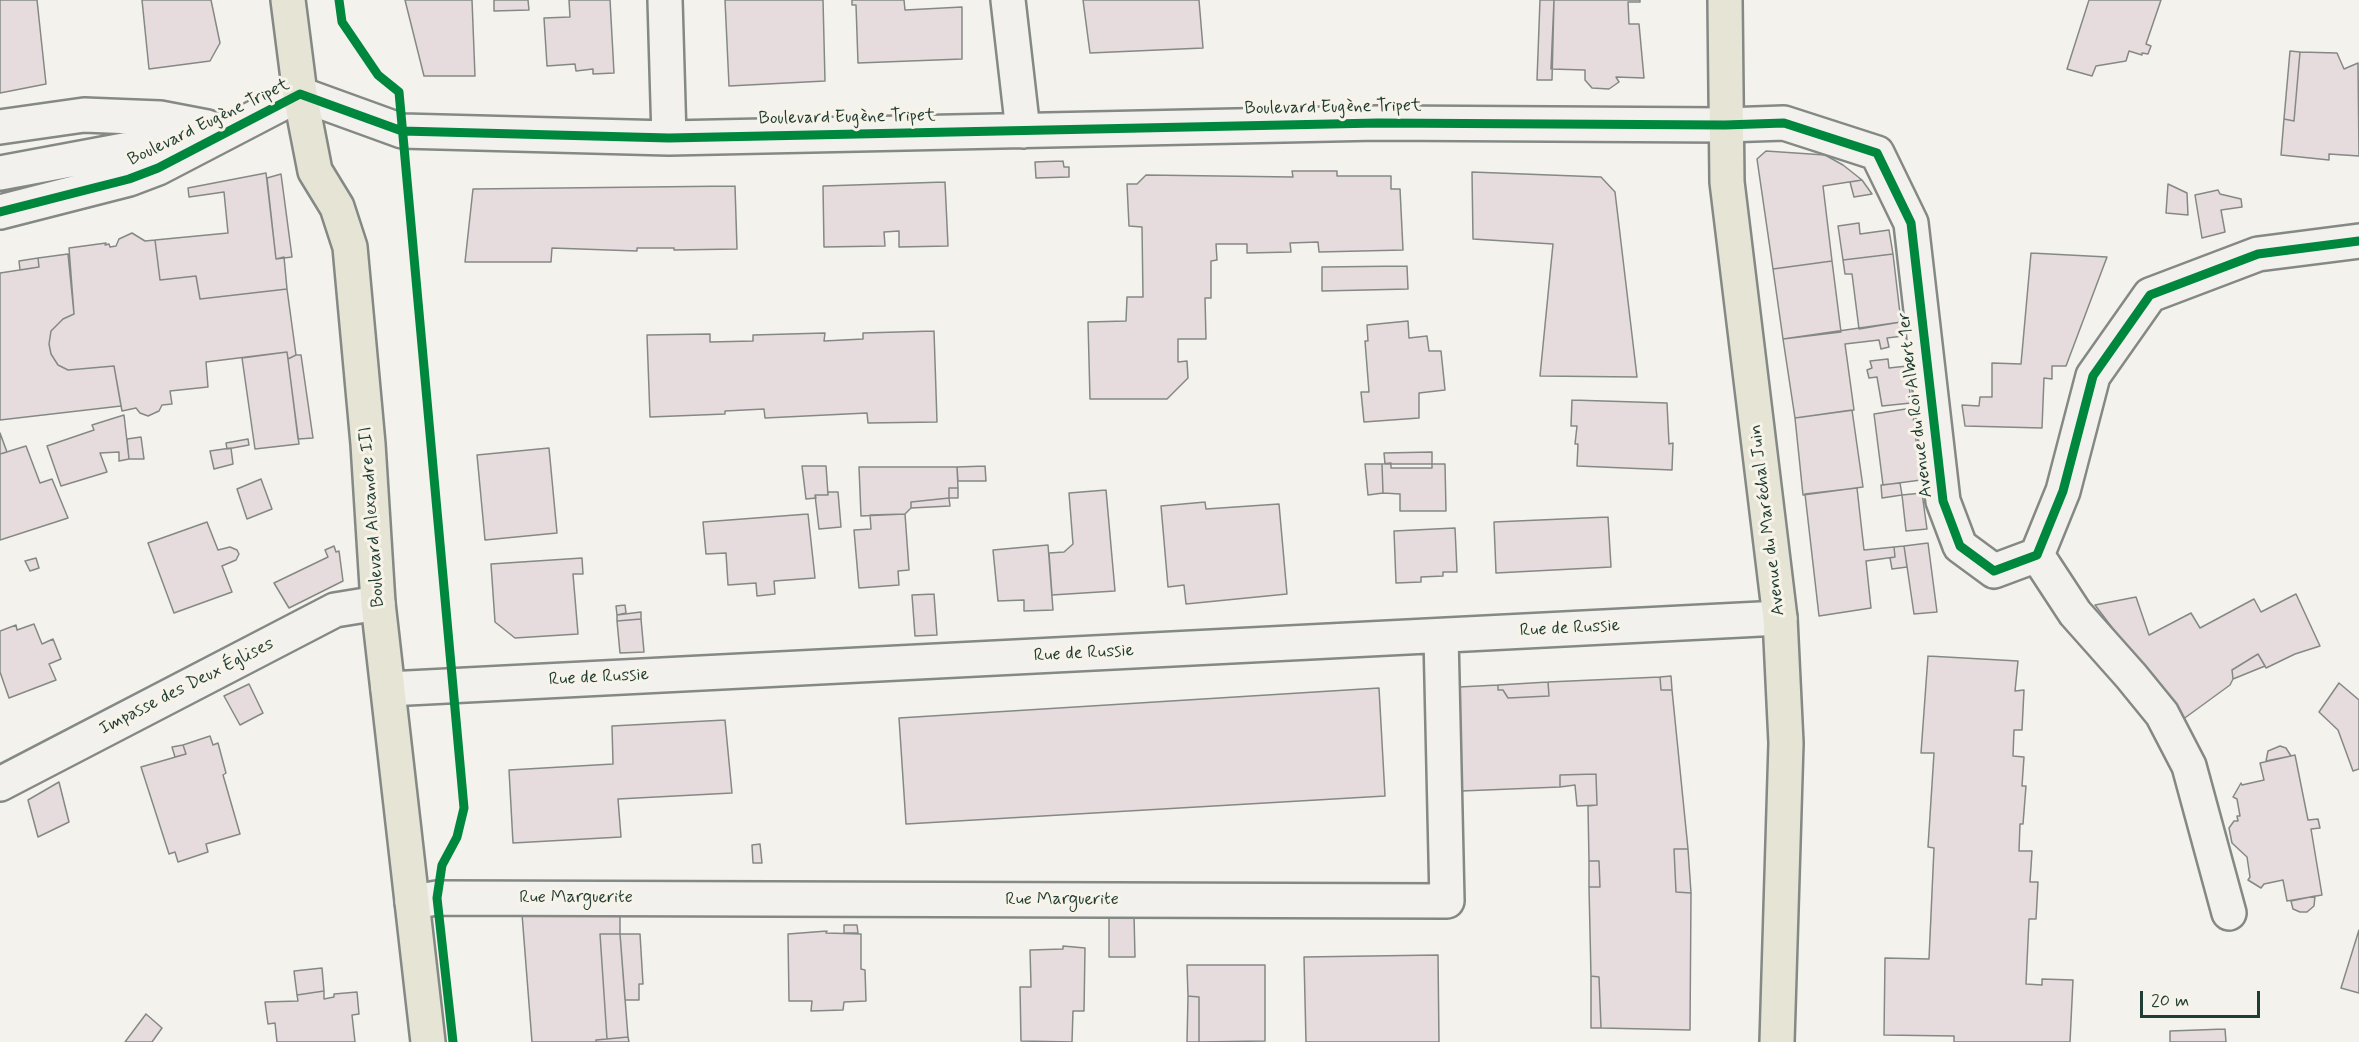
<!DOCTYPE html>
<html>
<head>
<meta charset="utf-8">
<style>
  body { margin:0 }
  #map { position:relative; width:2359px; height:1042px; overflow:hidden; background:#f4f2ec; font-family:Mynerve,sans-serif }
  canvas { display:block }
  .scale { position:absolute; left:2140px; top:991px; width:120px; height:27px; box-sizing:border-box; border:3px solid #1f3d34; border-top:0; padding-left:8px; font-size:18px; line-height:21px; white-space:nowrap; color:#1f3d34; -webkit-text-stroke:4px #f7f3e8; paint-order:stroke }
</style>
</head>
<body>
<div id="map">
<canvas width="2359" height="1042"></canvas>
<div class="scale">20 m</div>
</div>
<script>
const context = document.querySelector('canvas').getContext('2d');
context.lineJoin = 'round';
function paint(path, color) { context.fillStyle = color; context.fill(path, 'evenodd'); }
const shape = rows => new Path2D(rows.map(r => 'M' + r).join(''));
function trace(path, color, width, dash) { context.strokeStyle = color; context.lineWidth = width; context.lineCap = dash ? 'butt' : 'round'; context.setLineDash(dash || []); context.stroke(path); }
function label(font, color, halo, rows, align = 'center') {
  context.font = font + ' Mynerve,sans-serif'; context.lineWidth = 6; context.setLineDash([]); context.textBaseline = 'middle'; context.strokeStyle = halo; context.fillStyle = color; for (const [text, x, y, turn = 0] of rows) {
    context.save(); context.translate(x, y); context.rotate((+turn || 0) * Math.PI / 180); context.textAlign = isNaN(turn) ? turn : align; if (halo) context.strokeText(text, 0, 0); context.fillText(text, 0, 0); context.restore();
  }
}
const building = shape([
  [0,0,37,0,46,84,0,93,0,0],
  [142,0,211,0,220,43,210,61,149,69,142,0],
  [405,0,472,0,475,76,424,76,405,0],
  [494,0,528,0,529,10,494,11,494,0],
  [569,0,610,0,614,73,593,74,593,69,576,71,575,64,547,66,544,18,570,17,569,0],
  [725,0,823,0,825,81,729,86,725,0],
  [852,0,904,0,905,10,962,7,962,59,858,63,856,5,852,5,852,0],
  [1083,0,1199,0,1203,48,1090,53,1083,0],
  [1540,0,1554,0,1552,80,1537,80,1540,0],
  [1554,0,1640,0,1640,2,1628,2,1629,24,1639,24,1644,78,1616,77,1619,82,1609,89,1592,88,1585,80,1585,70,1551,69,1554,0],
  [2089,0,2161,0,2146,44,2151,46,2148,54,2142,53,2142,55,2129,51,2126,61,2096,66,2092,76,2067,69,2089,0],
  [2290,51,2300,52,2294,121,2284,119,2290,51],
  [2300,52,2337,53,2344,69,2358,63,2359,156,2329,154,2329,160,2281,155,2284,119,2294,121,2300,52],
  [1766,151,1825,155,1843,165,1862,180,1823,186,1832,261,1773,269,1757,159,1766,151],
  [1063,161,1064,167,1069,167,1069,177,1036,178,1035,162,1063,161],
  [1292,171,1337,171,1337,176,1391,176,1391,189,1400,189,1403,250,1319,252,1318,242,1290,243,1291,252,1247,253,1247,244,1216,244,1217,260,1211,261,1211,298,1205,298,1206,339,1178,339,1178,362,1187,361,1188,378,1167,399,1090,399,1088,322,1126,321,1127,297,1143,297,1142,227,1129,226,1127,184,1137,184,1146,175,1293,177,1292,171],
  [1472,172,1601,177,1615,192,1637,377,1540,376,1553,244,1473,239,1472,172],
  [266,173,276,259,284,257,287,289,200,299,196,276,160,280,155,240,228,233,224,192,189,197,188,188,266,173],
  [281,174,292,257,276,259,267,178,281,174],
  [1862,180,1872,194,1854,197,1850,182,1862,180],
  [945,182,948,246,899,247,899,231,884,232,885,246,824,247,823,186,945,182],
  [2168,184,2187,193,2188,215,2166,213,2168,184],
  [735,186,737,249,674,250,674,248,637,248,637,251,552,248,551,262,465,262,473,189,735,186],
  [2218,190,2220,194,2241,199,2242,207,2221,210,2225,232,2202,238,2195,195,2218,190],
  [1859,223,1860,234,1889,230,1893,254,1843,260,1838,226,1859,223],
  [132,233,145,241,155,240,160,280,196,276,200,299,287,289,296,355,288,359,287,352,206,362,208,387,170,391,172,404,162,405,159,411,148,416,140,413,136,408,122,411,114,366,68,370,58,365,51,354,49,344,51,331,63,319,74,314,69,248,106,243,105,245,109,244,110,247,116,246,119,239,132,233],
  [2031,253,2107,257,2066,366,2052,366,2052,379,2044,378,2042,428,1965,426,1962,405,1979,406,1980,397,1992,397,1992,363,2021,364,2031,253],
  [68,254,74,314,63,319,51,331,49,344,51,354,58,365,68,370,114,366,121,406,0,420,0,273,39,267,38,258,68,254],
  [1893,254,1901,322,1859,329,1852,274,1845,274,1843,260,1893,254],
  [38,258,39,267,20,270,19,261,38,258],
  [1832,261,1841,332,1783,339,1773,269,1832,261],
  [1407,266,1408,289,1322,291,1322,267,1407,266],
  [1408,321,1409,338,1427,336,1429,351,1441,351,1445,390,1419,393,1419,418,1364,422,1361,392,1369,392,1365,341,1368,341,1367,325,1408,321],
  [1901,322,1903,336,1887,338,1889,347,1881,349,1879,340,1845,344,1854,410,1795,418,1783,339,1901,322],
  [934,331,937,422,868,423,867,413,765,418,764,409,725,411,725,414,650,417,647,335,710,334,710,342,753,341,753,335,825,333,824,341,863,339,863,333,934,331],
  [287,352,299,444,255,449,242,358,287,352],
  [296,355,301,355,313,438,298,439,288,359,296,355],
  [1888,359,1889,368,1907,366,1911,403,1882,406,1877,377,1869,378,1867,370,1872,368,1870,361,1888,359],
  [1572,400,1667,403,1669,444,1673,443,1672,470,1577,466,1578,444,1575,444,1577,426,1571,426,1572,400],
  [1912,408,1921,480,1883,485,1874,414,1912,408],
  [1852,410,1863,487,1803,495,1795,418,1852,410],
  [124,415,129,459,119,461,119,452,100,453,107,472,61,486,47,446,94,430,92,425,124,415],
  [0,433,7,452,0,454,0,433],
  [141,437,144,459,129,459,127,439,141,437],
  [248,439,249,445,227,449,226,443,248,439],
  [26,446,40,483,52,479,68,518,0,540,0,454,26,446],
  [231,448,233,464,214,469,210,451,231,448],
  [549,448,557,533,485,540,477,455,549,448],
  [1432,452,1432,464,1385,464,1384,453,1432,452],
  [1391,463,1391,468,1432,468,1432,464,1445,464,1446,511,1400,511,1400,494,1383,493,1382,464,1391,463],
  [1365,464,1382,464,1383,493,1368,495,1365,464],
  [802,466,826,466,828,495,815,495,816,498,806,499,802,466],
  [985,466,986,481,958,481,957,467,985,466],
  [859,467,957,467,958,488,949,488,949,498,911,502,911,508,905,514,861,516,859,467],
  [261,479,272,509,247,519,237,489,261,479],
  [1900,483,1902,495,1882,498,1881,485,1900,483],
  [949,488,958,488,958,498,949,498,949,488],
  [1857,488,1864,550,1894,547,1895,557,1866,561,1871,608,1819,616,1805,494,1857,488],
  [1106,490,1115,591,1052,595,1049,553,1064,552,1073,544,1069,493,1106,490],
  [828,492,838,492,841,527,819,529,815,495,828,495,828,492],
  [1922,493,1927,529,1906,531,1902,495,1922,493],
  [949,498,950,506,911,508,911,502,949,498],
  [1205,502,1206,509,1279,504,1287,594,1186,604,1184,585,1168,587,1161,506,1205,502],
  [808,514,815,578,774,581,775,594,757,596,756,583,728,585,726,553,706,554,703,522,808,514],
  [905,514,909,570,898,571,899,585,859,588,854,530,871,529,870,515,905,514],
  [1608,517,1611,567,1496,573,1494,522,1608,517],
  [207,522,218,550,230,547,237,550,239,554,236,560,222,566,232,592,174,613,148,543,207,522],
  [1455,528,1457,572,1443,572,1443,576,1421,577,1421,582,1396,583,1394,531,1455,528],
  [1928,543,1937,612,1914,614,1904,546,1928,543],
  [1048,545,1053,610,1024,611,1024,600,998,601,993,550,1048,545],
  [334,546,336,552,339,551,343,581,289,608,274,583,328,557,325,550,334,546],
  [1904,546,1907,567,1892,569,1890,558,1895,557,1894,547,1904,546],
  [36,558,39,568,30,571,25,561,36,558],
  [582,558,583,574,573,574,578,634,515,638,495,622,491,564,582,558],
  [934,594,937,635,915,636,912,595,934,594],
  [2296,594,2320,646,2295,654,2266,668,2258,654,2232,670,2233,679,2230,685,2182,720,2095,605,2136,597,2149,635,2191,613,2200,628,2254,599,2261,612,2296,594],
  [625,605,626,613,617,615,616,606,625,605],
  [641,612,641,619,617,621,617,615,641,612],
  [641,619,644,652,620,653,617,621,641,619],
  [34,624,42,644,53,639,61,659,49,664,56,680,9,698,0,672,0,631,16,625,17,630,34,624],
  [2258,654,2265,666,2233,679,2232,670,2258,654],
  [1928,656,2018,661,2015,691,2024,690,2022,730,2014,730,2013,756,2024,757,2022,786,2026,786,2023,824,2020,824,2019,851,2032,851,2030,882,2038,882,2036,919,2029,919,2026,984,2042,985,2042,979,2073,980,2070,1042,1954,1042,1954,1036,1884,1035,1885,958,1929,959,1934,848,1928,847,1934,753,1921,753,1928,656],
  [1671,676,1672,690,1661,690,1660,677,1671,676],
  [1660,677,1661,690,1672,690,1688,849,1674,849,1676,892,1691,893,1690,1030,1601,1028,1599,977,1591,976,1589,887,1600,887,1599,861,1589,861,1588,806,1597,805,1596,774,1560,775,1560,787,1461,791,1459,687,1498,685,1498,690,1503,690,1508,698,1549,696,1548,682,1660,677],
  [1548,682,1549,696,1508,698,1503,690,1498,690,1498,685,1548,682],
  [2339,683,2359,700,2359,769,2353,771,2338,730,2319,712,2339,683],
  [249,684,263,713,240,725,224,696,249,684],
  [1379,688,1385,796,906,824,899,718,1379,688],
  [725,720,732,793,618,799,621,837,513,843,509,770,613,764,612,726,725,720],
  [210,736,213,745,218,743,226,773,223,775,240,834,206,844,208,852,178,862,175,852,169,854,141,767,186,754,183,745,210,736],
  [183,745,186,754,175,757,172,747,183,745],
  [2280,746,2286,748,2291,756,2266,761,2268,751,2280,746],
  [2295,755,2308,820,2318,819,2320,828,2311,829,2322,895,2287,901,2283,880,2264,884,2261,888,2248,880,2250,877,2247,857,2232,843,2229,828,2234,821,2238,821,2237,816,2240,816,2237,799,2233,797,2241,783,2242,785,2264,780,2260,763,2295,755],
  [1596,774,1597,805,1577,806,1575,785,1560,787,1560,775,1596,774],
  [59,782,69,822,38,837,28,800,59,782],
  [760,844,762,863,753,863,752,845,760,844],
  [1674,849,1688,849,1691,893,1676,892,1674,849],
  [1589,861,1599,861,1600,887,1589,887,1589,861],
  [2315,896,2314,906,2307,912,2300,912,2293,909,2291,901,2315,896],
  [522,914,620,914,620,934,600,934,607,1039,596,1040,596,1042,532,1042,522,914],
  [1134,915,1135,957,1109,957,1109,916,1134,915],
  [844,925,857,925,858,933,844,933,844,925],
  [2359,930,2359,993,2341,988,2359,930],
  [827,931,826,933,861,934,861,969,865,970,866,1001,844,1002,843,1010,811,1011,812,1001,789,1001,788,934,827,931],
  [600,934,620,934,628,1037,607,1039,600,934],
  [620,934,640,934,643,984,639,984,639,1000,625,1000,620,934],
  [1063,946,1085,948,1084,1011,1073,1011,1072,1042,1021,1041,1020,987,1031,987,1030,950,1063,949,1063,946],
  [1438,955,1439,1042,1306,1042,1304,957,1438,955],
  [1187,965,1265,965,1265,1041,1199,1042,1199,997,1188,996,1187,965],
  [322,968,324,991,297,995,294,971,322,968],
  [1591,976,1599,977,1601,1028,1591,1028,1591,976],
  [324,991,324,999,334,997,334,994,357,992,359,1014,352,1015,355,1042,277,1042,275,1023,268,1024,265,1002,298,1001,297,995,324,991],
  [1188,996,1199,997,1199,1042,1187,1042,1188,996],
  [146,1014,162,1028,152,1042,125,1042,146,1014],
  [2225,1029,2226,1042,2170,1042,2170,1031,2225,1029],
  [628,1037,629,1042,596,1042,596,1040,628,1037]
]);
paint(building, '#e6dcde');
trace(building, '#848985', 1.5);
const minor = shape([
  [665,0,669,138],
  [1008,0,1023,131],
  [0,127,84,115,160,118,207,127],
  [0,173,199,136],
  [0,212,129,179,158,168,300,94,402,131,669,138,1378,123,1725,125,1784,123,1877,153,1911,223,1943,501,1960,546,1994,571,2037,555,2063,491,2093,376,2150,295,2258,254,2359,241],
  [2037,555,2075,613,2131,676,2162,714,2189,766,2229,913],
  [388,689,1780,618],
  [0,784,335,610,378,603],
  [412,902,437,898,1447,901,1441,636]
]);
const major = shape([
  [288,0,300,94,315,171,337,207,350,247,368,444,378,603,428,1042],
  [1725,0,1727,182,1780,618,1786,743,1777,1042]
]);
trace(minor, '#848985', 38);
trace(major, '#848985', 38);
trace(minor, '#f2f1ed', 33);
trace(major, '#e6e4d5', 33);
trace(shape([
  [339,0,342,22,378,75,399,92,464,808,457,837,442,865,437,898,453,1042],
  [0,212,129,179,158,168,300,94,402,131,669,138,1378,123,1725,125,1784,123,1877,153,1911,223,1943,501,1960,546,1994,571,2037,555,2063,491,2093,376,2150,295,2258,254,2359,241]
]), '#00873e', 9);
label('18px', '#1f3d34', '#f7f3e8', [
  ["Boulevard Eugène Tripet",1333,108,-1],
  ["Boulevard Eugène Tripet",847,118,-1],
  ["Boulevard Eugène Tripet",209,123,-26],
  ["Avenue du Roi Albert 1er",1916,405,-97],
  ["Boulevard Alexandre III",373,517,-94],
  ["Avenue du Maréchal Juin",1768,520,-97],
  ["Rue de Russie",1570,629,-3],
  ["Rue de Russie",1084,654,-3],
  ["Rue de Russie",599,678,-3],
  ["Impasse des Deux Églises",187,687,-27],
  ["Rue Marguerite",576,898],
  ["Rue Marguerite",1062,900]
]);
</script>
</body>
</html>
